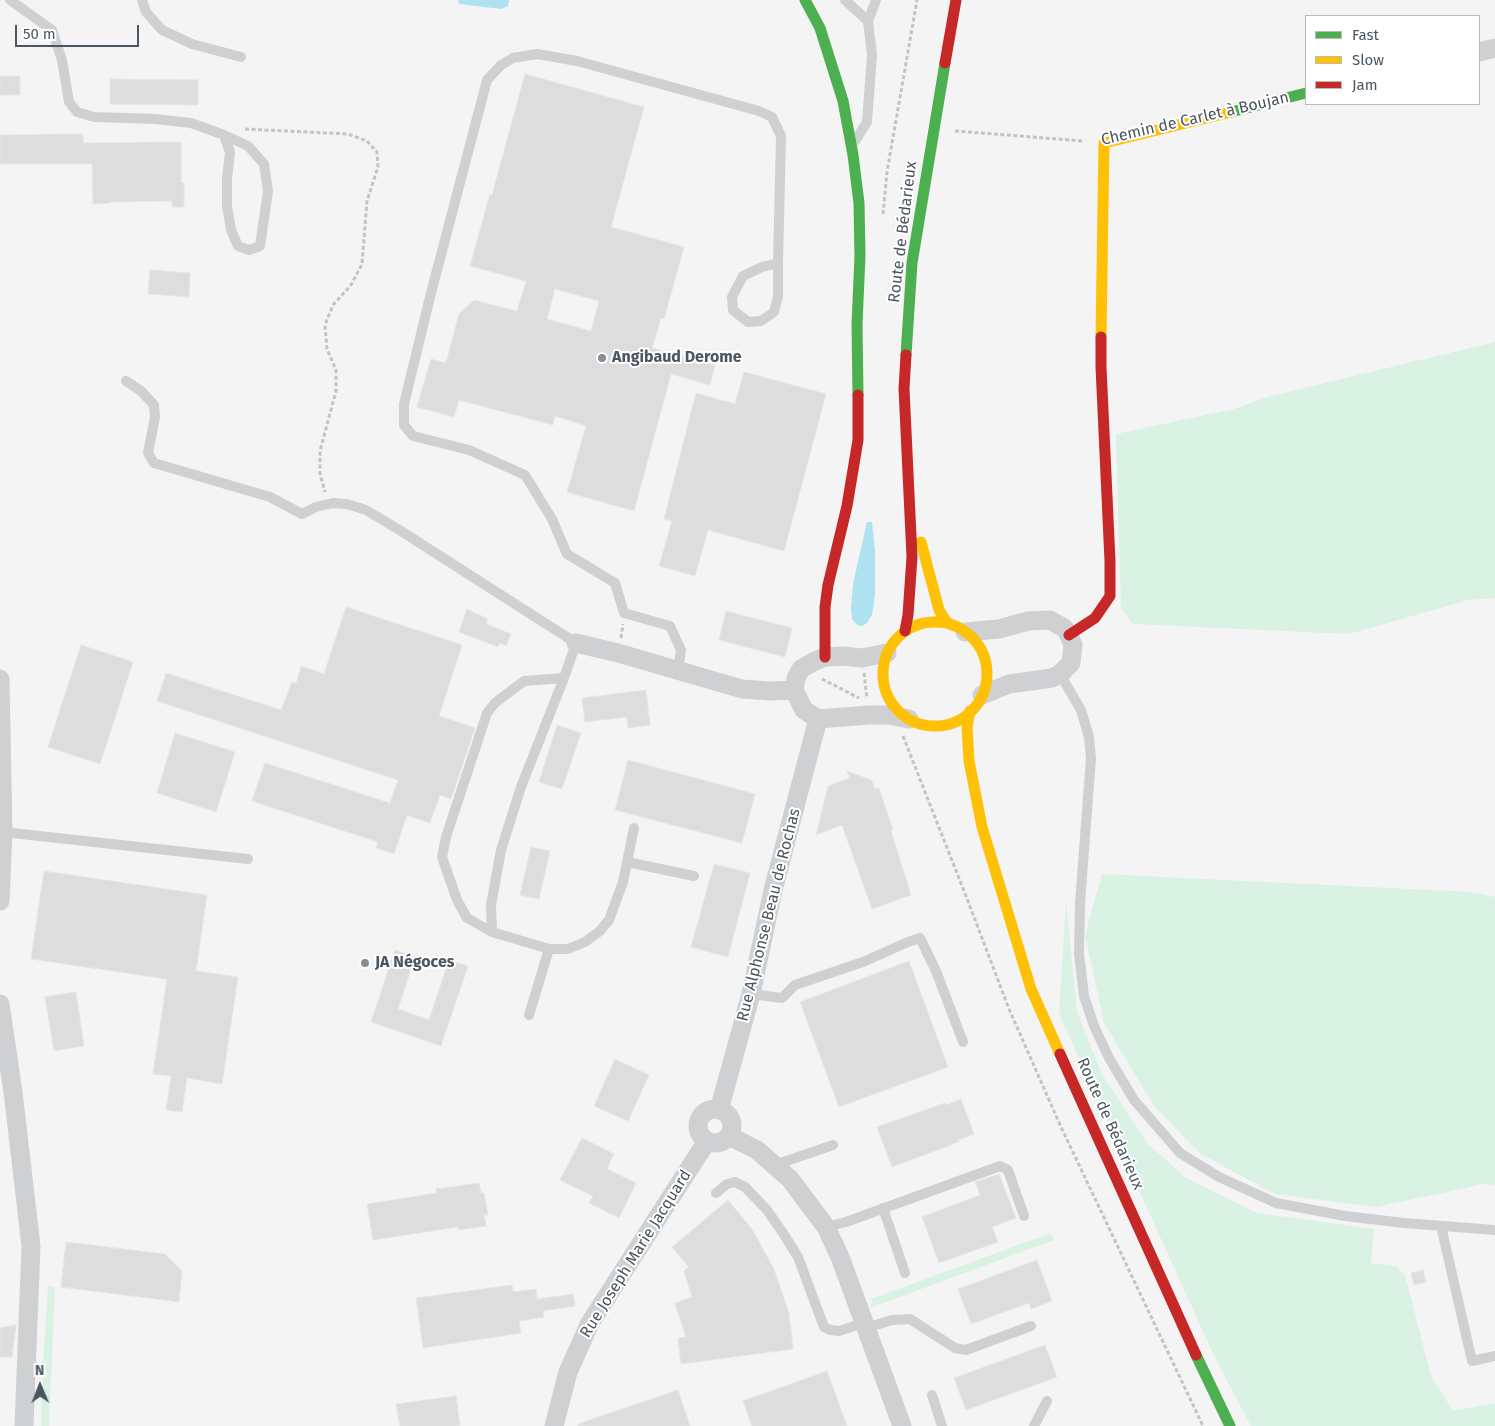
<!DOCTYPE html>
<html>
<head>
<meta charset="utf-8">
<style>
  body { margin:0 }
  #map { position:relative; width:1495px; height:1426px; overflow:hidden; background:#f4f4f4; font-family:"Fira Sans",sans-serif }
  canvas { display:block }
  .legend { position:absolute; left:1305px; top:15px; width:175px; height:90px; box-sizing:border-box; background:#fff; border:1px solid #b7bbc0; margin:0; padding:6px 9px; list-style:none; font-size:15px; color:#4a5661 }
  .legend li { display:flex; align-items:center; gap:10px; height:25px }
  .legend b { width:25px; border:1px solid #b7bbc0 }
  .north { position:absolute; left:15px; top:1361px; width:50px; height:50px; -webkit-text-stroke:4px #fff; paint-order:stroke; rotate:359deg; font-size:14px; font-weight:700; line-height:20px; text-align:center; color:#4a5661 }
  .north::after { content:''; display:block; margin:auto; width:18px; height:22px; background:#4a5661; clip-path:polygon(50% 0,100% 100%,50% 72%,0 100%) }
  .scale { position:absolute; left:15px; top:25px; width:124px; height:22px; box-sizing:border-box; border:2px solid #4a5661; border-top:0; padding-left:6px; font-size:15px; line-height:18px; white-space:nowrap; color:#4a5661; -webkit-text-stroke:4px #fff; paint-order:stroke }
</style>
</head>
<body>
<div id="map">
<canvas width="1495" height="1426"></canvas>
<ul class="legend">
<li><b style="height:6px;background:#4caf50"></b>Fast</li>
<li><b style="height:6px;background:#ffc107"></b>Slow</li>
<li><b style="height:6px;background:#c62828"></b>Jam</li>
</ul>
<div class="north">N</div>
<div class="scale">50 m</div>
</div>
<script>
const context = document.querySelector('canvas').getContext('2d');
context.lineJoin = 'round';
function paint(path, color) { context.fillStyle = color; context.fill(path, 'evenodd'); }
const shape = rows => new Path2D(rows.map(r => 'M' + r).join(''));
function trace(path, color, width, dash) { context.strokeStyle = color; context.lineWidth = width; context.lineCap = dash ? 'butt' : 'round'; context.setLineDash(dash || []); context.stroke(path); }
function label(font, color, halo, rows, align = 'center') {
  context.font = font + ' "Fira Sans",sans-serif'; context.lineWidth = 4; context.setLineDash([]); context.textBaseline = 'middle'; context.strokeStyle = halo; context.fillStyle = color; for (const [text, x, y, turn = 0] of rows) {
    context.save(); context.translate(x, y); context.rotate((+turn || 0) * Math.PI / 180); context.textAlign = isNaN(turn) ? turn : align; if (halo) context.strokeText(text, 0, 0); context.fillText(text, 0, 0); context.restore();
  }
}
paint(shape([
  [1495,342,1495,598,1468,600,1349,634,1133,624,1121,609,1116,434,1234,409,1267,397],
  [1102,874,1471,892,1495,897,1495,1185,1484,1184,1376,1207,1275,1194,1201,1154,1154,1106,1104,1023,1085,935],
  [1066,901,1077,1012,1102,1074,1148,1144,1186,1178,1257,1213,1374,1229,1371,1263,1396,1266,1405,1275,1431,1376,1453,1411,1495,1403,1495,1426,1251,1426,1216,1360,1059,1014],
  [1051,1233,1054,1240,870,1308,872,1302,872,1300,868,1300],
  [48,1286,55,1287,49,1426,41,1426,43,1365]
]), '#d9f2e3');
paint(shape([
  [458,0,509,0,508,6,501,9,459,4],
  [867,522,872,522,875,551,875,595,872,615,867,623,862,626,857,625,852,619,851,607,853,584]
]), '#aee2f0');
const building = shape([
  [525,74,644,107,611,227,684,247,664,319,661,318,652,348,715,365,710,385,671,374,634,511,567,492,586,426,555,416,553,425,459,400,454,417,417,407,431,359,446,363,459,314,474,300,517,311,526,281,470,266,490,194,492,195,525,74],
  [555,289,599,301,591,331,547,319,555,289],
  [0,76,20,76,20,95,0,95,0,76],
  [110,79,198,80,198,105,110,104,110,79],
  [83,134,83,143,181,142,181,183,184,183,184,207,172,207,172,201,110,202,110,203,93,204,92,164,0,164,0,135,83,134],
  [150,270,190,273,189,297,148,294,150,270],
  [744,372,826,394,784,551,708,530,695,576,659,566,672,521,664,519,696,393,735,404,744,372],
  [346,607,462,645,439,716,475,728,451,799,440,795,430,823,407,815,394,854,376,848,378,842,252,801,265,763,390,803,398,780,157,701,166,673,281,710,292,682,296,684,301,666,324,674,346,607],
  [467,609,488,619,486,624,511,634,506,646,500,643,498,647,459,632,467,609],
  [726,611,792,628,785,657,719,640,726,611],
  [81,645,133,662,100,764,48,747,81,645],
  [646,690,650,725,628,728,627,717,585,722,582,698,646,690],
  [557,725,581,733,562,789,539,782,557,725],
  [175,733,235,752,216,812,157,793,175,733],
  [628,760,755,794,742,843,615,810,628,760],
  [847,771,869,779,872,781,875,789,879,788,893,830,891,831,911,895,872,909,842,825,816,835,828,786,850,778,847,771],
  [531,847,550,851,539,899,520,895,531,847],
  [714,864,750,873,728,957,691,947,714,864],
  [44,871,207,895,196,971,238,977,222,1084,187,1078,182,1112,166,1110,171,1076,153,1074,167,979,31,959,44,871],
  [395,950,415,957,398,1009,429,1020,449,960,468,966,441,1046,371,1022,395,950],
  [909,961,948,1067,839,1107,800,1002,909,961],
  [76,992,84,1046,54,1051,45,997,76,992],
  [615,1059,649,1075,628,1121,594,1106,615,1059],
  [961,1099,974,1134,958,1140,959,1142,892,1167,877,1127,945,1103,946,1105,961,1099],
  [582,1138,614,1154,607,1169,636,1183,619,1218,589,1203,593,1196,560,1180,582,1138],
  [999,1174,1016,1218,992,1227,998,1242,939,1263,922,1217,980,1195,975,1182,999,1174],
  [479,1183,481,1193,484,1193,488,1215,484,1215,486,1226,459,1230,458,1227,373,1240,367,1204,437,1193,436,1189,479,1183],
  [728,1200,752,1229,774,1269,789,1313,793,1349,681,1364,678,1338,686,1337,675,1303,692,1297,684,1271,689,1267,672,1247,728,1200],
  [66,1242,165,1254,182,1271,179,1302,61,1287,66,1242],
  [1037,1260,1052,1301,1031,1309,1029,1303,971,1324,958,1289,1037,1260],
  [1423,1270,1426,1282,1414,1285,1411,1273,1423,1270],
  [512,1285,513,1292,536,1289,537,1299,573,1294,575,1306,543,1311,544,1317,519,1321,521,1333,423,1348,416,1298,512,1285],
  [16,1325,12,1357,0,1357,0,1328,16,1325],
  [1045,1345,1057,1377,966,1410,954,1378,1045,1345],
  [827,1371,847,1426,752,1426,743,1401,827,1371],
  [678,1390,690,1426,578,1426,578,1424,678,1390],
  [456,1396,460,1426,400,1426,396,1404,456,1396]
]);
paint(building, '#ddddde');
trace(building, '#e5e6e7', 1);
trace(shape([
  [245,129,348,134,367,141,377,152,378,167,367,201,362,264,351,285,333,305,325,325,327,349,336,370,336,391,320,451,320,474,325,492],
  [955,131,1083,141],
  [883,214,887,172,917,0],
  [621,638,623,624],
  [864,673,867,699],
  [822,679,859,698],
  [903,736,966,896,1009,1009,1061,1127,1203,1426]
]), '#bcc7c4', 3, [4, 2.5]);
trace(shape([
  [10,0,52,30,62,60,69,102,77,112,94,117,155,119,191,123,224,135,248,146,264,164,268,191,260,246,249,250,238,246,231,230,227,206,227,179,230,152,224,135],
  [142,0,146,12,162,30,192,44,241,57],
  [845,0,868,21,872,55,867,122,855,141],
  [868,21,876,0],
  [126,381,141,391,154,405,155,417,148,453,154,463,270,497,302,514,316,507,333,503,347,504,366,510,401,531,576,643,564,678,521,787,501,850,491,905,492,932],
  [678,670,681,650,670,626,624,613,615,583,567,554,552,519,525,475,469,450,413,436,404,425,404,404,431,293,487,80,501,65,513,58,537,54,577,61,759,111,772,117,781,136,778,263,762,267,743,276,732,297,733,310,748,322,761,321,774,312,778,297,778,263],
  [1060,674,1081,710,1089,737,1091,758,1080,903,1079,954,1084,996,1094,1026,1109,1058,1134,1100,1180,1153,1219,1177,1276,1203,1345,1216,1404,1223,1495,1230],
  [564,678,524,681,495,703,487,713,446,837,442,857,457,900,467,918,492,932,549,949,568,949,585,942,600,931,609,920,623,882,634,828],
  [3,832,248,859],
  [627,862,694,876],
  [751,994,782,998,795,985,863,962,908,942,920,938,936,971,963,1042],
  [529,1015,549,949],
  [775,1165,833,1145],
  [716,1193,727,1184,735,1182,745,1187,767,1210,783,1233,798,1257,824,1327,830,1330,839,1331,864,1323],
  [883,1208,905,1273],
  [1441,1226,1472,1361,1495,1356],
  [826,1227,846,1222,1000,1166,1008,1170,1024,1216],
  [866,1328,892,1320,910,1319,955,1348,966,1350,1031,1326],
  [932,1395,942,1426],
  [1034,1426,1047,1401]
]), '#ced0d2', 10);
trace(shape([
  [1479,52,1495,48],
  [965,632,999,629,1028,621,1050,620,1064,628,1069,635,1073,645,1071,663,1060,674,1052,678,1009,684,982,695],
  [576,643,618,653,742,689,770,691,794,690],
  [887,653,862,658,843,656,825,657,813,662,801,669,796,678,794,690,804,710,818,719,869,715,889,715,909,719],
  [0,679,3,832,0,901],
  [0,1004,13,1092,31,1246,24,1426],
  '698 1126a17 17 0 1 1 34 0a17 17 0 1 1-34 0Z',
  [719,1110,751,994,773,890,818,719],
  [729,1136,757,1150,790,1179,826,1227,840,1257,902,1426],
  [554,1426,568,1372,590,1323,707,1141]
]), '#ced0d2', 19);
trace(shape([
  [805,0,820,28,843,101,853,155,859,203,860,256,857,324,858,395],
  [1231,112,1306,93],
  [906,355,912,263,945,63],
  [1196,1355,1230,1426]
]), '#4caf50', 11);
trace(shape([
  [1101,337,1104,143,1231,112],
  [921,542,939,610,947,623],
  '883 674a52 52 0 1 1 104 0a52 52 0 1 1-104 0Z',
  [970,711,967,727,969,761,982,827,1031,989,1060,1054]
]), '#ffc107', 11);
trace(shape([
  [945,63,956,0],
  [905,631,908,615,912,557,904,389,906,355],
  [1069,635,1095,618,1110,596,1110,561,1101,367,1101,337],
  [825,657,825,607,828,585,847,506,858,440,858,395],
  [1060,1054,1196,1355]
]), '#c62828', 11);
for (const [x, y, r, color] of [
  [602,358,5,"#868d94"],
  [365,963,5,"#868d94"]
]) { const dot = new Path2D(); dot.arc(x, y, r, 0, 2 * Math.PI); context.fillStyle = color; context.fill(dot); trace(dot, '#fff', 2); }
label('16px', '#4a5661', '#fff', [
  ["Chemin de Carlet à Boujan",1195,119,-13],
  ["Route de Bédarieux",903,232,-83],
  ["Rue Alphonse Beau de Rochas",769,915,-76],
  ["Route de Bédarieux",1110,1124,66],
  ["Rue Joseph Marie Jacquard",636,1254,-58]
]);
label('bold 16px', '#4a5661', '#fff', [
  ["Angibaud Derome",612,358],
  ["JA Négoces",375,963]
], 'left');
</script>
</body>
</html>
